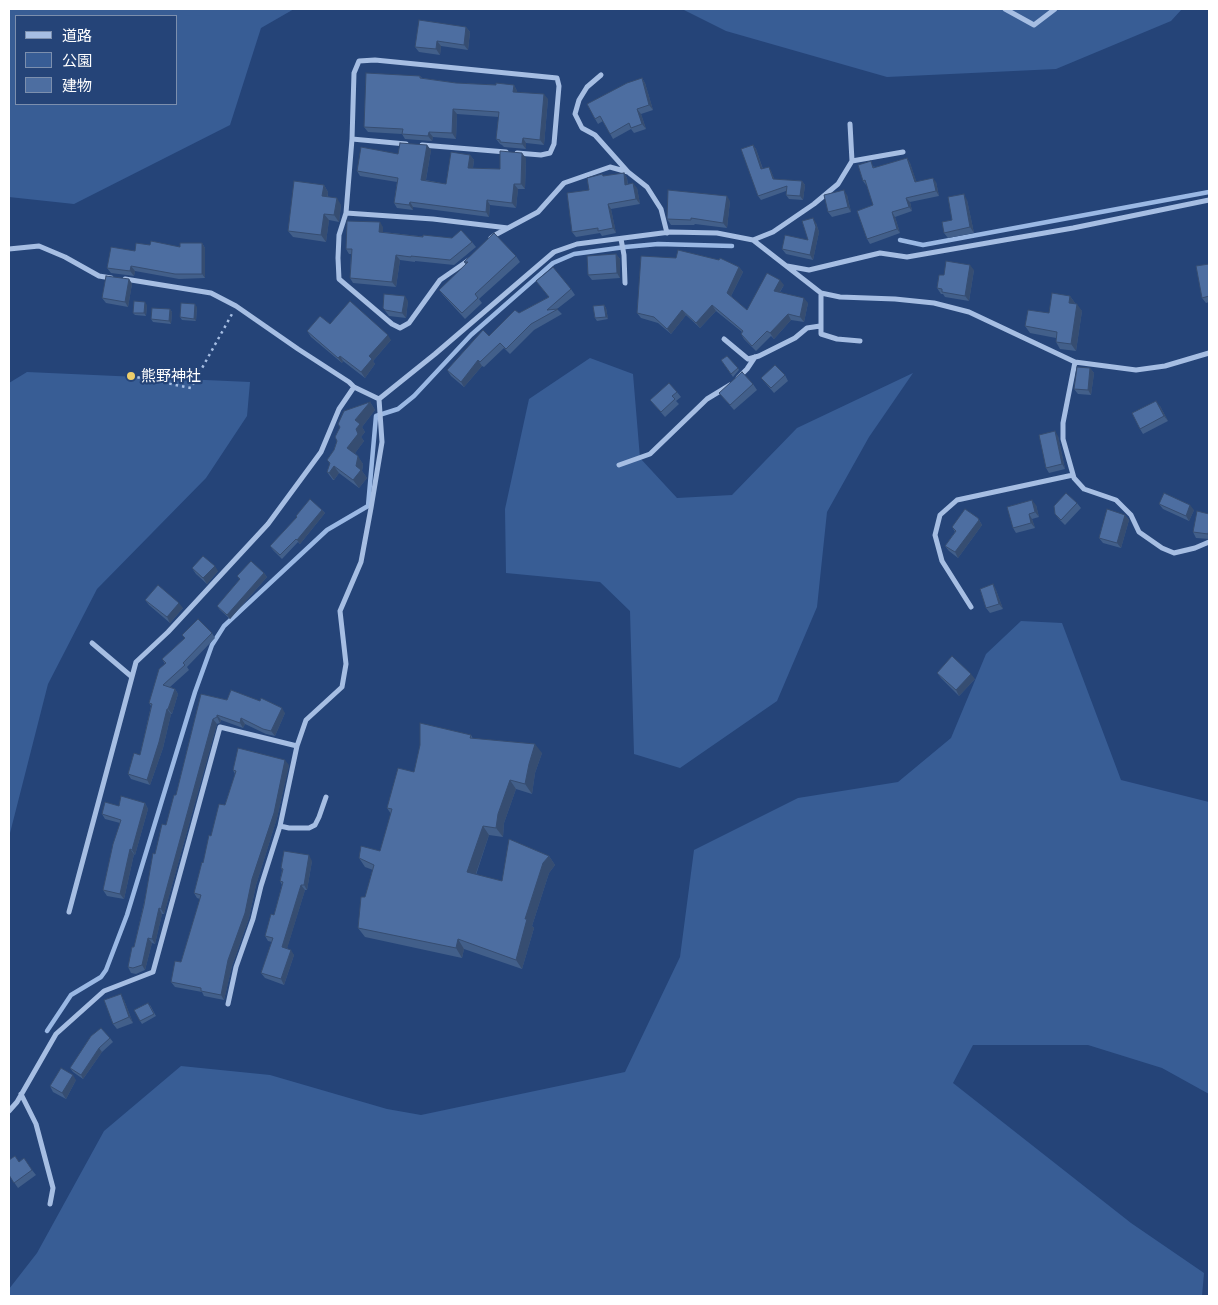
<!DOCTYPE html>
<html>
<head>
<meta charset="utf-8">
<style>
  body { margin:0 }
  #map { position:relative; width:1218px; height:1305px; overflow:hidden; background:#254478; font-family:Barlow,"Noto Sans JP",sans-serif }
  canvas { display:block }
  .frame { position:absolute; inset:0; border:10px solid #fff; pointer-events:none }
  .legend { position:absolute; left:15px; top:15px; width:162px; height:90px; box-sizing:border-box; background:#254478; border:1px solid #7c8fae; margin:0; padding:6px 9px; list-style:none; font-size:15px; color:#fff }
  .legend li { display:flex; align-items:center; gap:10px; height:25px }
  .legend b { width:25px; border:1px solid #7c8fae }
</style>
</head>
<body>
<div id="map">
<canvas width="1218" height="1305"></canvas>
<div class="frame"></div>
<ul class="legend">
<li><b style="height:6px;background:#a6bee3"></b>道路</li>
<li><b style="height:14px;background:#385d95"></b>公園</li>
<li><b style="height:14px;background:#4d6ea1"></b>建物</li>
</ul>
</div>
<script>
const context = document.querySelector('canvas').getContext('2d');
context.lineJoin = 'round';
function paint(path, color) { context.fillStyle = color; context.fill(path, 'evenodd'); }
const shape = rows => new Path2D(rows.map(r => 'M' + r).join(''));
function trace(path, color, width, dash) { context.strokeStyle = color; context.lineWidth = width; context.lineCap = dash ? 'butt' : 'round'; context.setLineDash(dash || []); context.stroke(path); }
function label(font, color, halo, rows, align = 'center') {
  context.font = font + ' Barlow,"Noto Sans JP",sans-serif'; context.lineWidth = 4.5; context.setLineDash([]); context.textBaseline = 'middle'; context.strokeStyle = halo; context.fillStyle = color; for (const [text, x, y, turn = 0] of rows) {
    context.save(); context.translate(x, y); context.rotate((+turn || 0) * Math.PI / 180); context.textAlign = isNaN(turn) ? turn : align; if (halo) context.strokeText(text, 0, 0); context.fillText(text, 0, 0); context.restore();
  }
}
paint(shape([
  [9,9,294,9,261,28,230,125,74,204,9,197],
  [16,16,176,16,176,104,16,104],
  [682,9,1182,9,1171,21,1056,69,887,77,726,31],
  [590,358,633,374,640,458,677,498,732,495,797,428,913,373,869,437,827,512,817,607,777,701,680,768,634,754,630,611,600,582,506,573,505,509,529,399],
  [27,372,250,382,247,416,206,478,97,589,48,684,9,837,9,383],
  [1021,621,1062,623,1121,780,1209,802,1209,1094,1162,1068,1088,1045,973,1045,953,1083,1131,1223,1204,1273,1202,1296,9,1296,9,1289,37,1253,104,1131,181,1066,270,1075,387,1109,421,1115,625,1072,680,957,694,850,798,798,898,782,951,738,986,654]
]), '#385d95');
trace(shape([
  [900,240,923,245,1209,192],
  [47,1031,71,995,101,977,106,970,127,915,195,692,212,645,224,626,327,530,368,506,376,416,398,409,414,396,471,335,553,263,574,254,625,247,658,244,732,246]
]), '#9ab8e4', 4.5);
trace(shape([
  [131,376,191,388,232,314]
]), '#a6bee3', 2.5, [2.5, 4]);
trace(shape([
  [1005,9,1034,25,1055,9],
  [601,75,587,87,579,100,575,114,582,128,595,135,628,172],
  [352,139,406,144],
  [422,145,506,152],
  [852,161,903,152],
  [346,213,433,219,508,228],
  [491,238,495,235,538,212,564,183,610,167,628,172,647,187,661,209,667,233],
  [621,239,624,255,625,283],
  [753,240,773,232,814,204,838,184,852,161,850,124],
  [9,249,39,246,65,257,99,276,111,278],
  [469,260,440,280,409,323,400,328,392,324,339,279,338,258,339,235,346,213,352,139,354,73,359,61,375,60,557,78,559,86,554,144,550,153,541,155,517,153],
  [787,266,809,270,880,253,907,257,1073,228,1209,200],
  [125,279,211,293,236,306,298,349,349,382,354,387,379,399],
  [821,293,821,334,837,339,860,341],
  [724,339,748,359,759,356,795,338,807,328,820,326],
  [1075,362,1063,423,1063,439,1074,478,1084,489,1116,500,1131,515,1139,532,1162,548,1174,553,1195,548,1209,542],
  [738,378,747,369,755,357],
  [379,399,435,354,554,252,577,244,670,232,717,233,753,240,821,293,840,297,895,299,934,303,969,312,1075,362,1136,370,1165,366,1209,353],
  [619,465,650,454,707,399,730,385],
  [971,607,942,561,935,535,940,515,957,500,1073,475],
  [92,643,132,677],
  [280,826,289,828,309,828,315,825,319,817,326,797],
  [69,912,136,662,168,632,268,524,321,452,339,409,354,387],
  [228,1004,236,967,253,919,261,886,280,826,297,746,306,720,342,687,346,664,340,611,361,562,371,508,382,442,379,399],
  [21,1094,36,1124,53,1188,50,1204],
  [9,1111,17,1102,56,1034,104,991,153,972,220,727,297,746]
]), '#a6bee3', 5);
paint(shape([
  [466,27,470,32,468,50,441,46,440,55,419,52,415,47],
  [420,76,422,78,456,83,496,85,514,85,517,91,517,92,548,99,544,145,526,143,526,149,504,147,502,145,500,144,496,139,499,117,457,114,456,139,433,137,432,141,405,139,402,134,368,132,364,127],
  [642,78,645,83,653,110,641,114,646,129,634,133,631,129,613,139,603,121,598,124,595,119],
  [427,145,431,150,426,180,446,184,470,155,474,160,473,168,500,169,526,158,525,189,518,189,516,208,490,205,489,217,413,207,413,210,397,208,394,203,397,182,360,176,357,171],
  [753,145,756,149,763,169,771,171,774,179,802,181,805,185,803,200,789,199,786,195,786,191,761,200,758,196],
  [907,158,910,163,916,181,936,182,939,196,910,202,912,211,895,217,900,233,870,244,867,239,873,205,867,185,866,185,863,181,874,166,875,168],
  [624,173,627,178,628,185,637,188,640,204,611,209,616,233,602,236,600,233,576,237,572,232,589,190,602,174,603,176],
  [324,185,328,192,328,197,341,205,339,222,329,220,326,242,293,237,288,231],
  [847,195,851,212,832,217,828,212],
  [967,200,974,233,948,238,944,233,952,220],
  [730,201,727,228,695,224,694,225,671,225,667,219],
  [816,223,819,232,813,260,786,254,782,249,808,240],
  [383,227,383,232,472,242,476,247,454,265,415,261,415,262,400,260,396,287,353,283,350,278,351,254,349,254,346,249],
  [202,243,205,248,205,278,179,279,135,271,134,276,111,273,107,268,135,251,150,245,180,247],
  [616,254,620,259,620,278,592,280,588,275],
  [516,256,520,262,479,299,482,303,465,319,443,295,439,290,466,265,464,262],
  [1209,264,1209,302,1206,303,1202,298],
  [739,267,743,272,731,296,747,310,784,285,780,292,808,303,804,322,791,320,774,339,771,336,756,351,744,339,741,334,742,332,716,311,700,328,686,315,671,334,658,323,641,318,637,313],
  [974,270,969,301,945,297,943,294,941,294,937,288,944,275],
  [129,279,132,284,128,307,106,303,102,298],
  [536,281,571,289,575,295,557,309,562,314,534,330,510,354,504,348,484,367,482,366,464,387,451,376,447,370,489,336,519,313,549,297],
  [1070,296,1075,303,1075,304,1082,311,1076,351,1060,349,1056,342,1056,338,1030,333,1025,326,1049,313],
  [408,301,406,318,389,316,383,308],
  [147,305,146,316,135,315,133,313],
  [604,305,606,308,608,319,597,321,595,318],
  [197,307,196,321,182,320,180,317],
  [170,309,172,312,171,324,153,322,151,319],
  [330,324,391,340,373,361,375,364,365,378,343,361,342,363,311,337,307,331],
  [721,360,738,368,739,370,733,377],
  [1090,368,1094,373,1091,395,1078,394,1074,389],
  [785,375,788,381,774,393,761,378],
  [753,384,757,390,734,410,719,393],
  [677,392,681,397,676,401,679,404,665,417,650,400],
  [370,402,375,410,362,427,365,432,361,437,364,441,355,453,363,464,362,471,367,478,359,488,339,473,334,480,333,480,327,472,330,464,327,460,334,450,337,441,340,427],
  [1160,406,1168,421,1143,434,1140,429],
  [1058,436,1065,469,1049,473,1046,468],
  [1077,503,1081,508,1065,525,1059,519,1055,514],
  [1159,504,1194,510,1189,521,1163,509],
  [1036,505,1039,517,1032,519,1035,528,1016,533,1013,528],
  [322,510,325,513,300,544,298,542,282,559,273,550,270,546,297,517,296,516],
  [1209,514,1209,539,1196,538,1193,532],
  [1125,515,1129,520,1121,548,1103,543,1099,538],
  [978,518,982,525,958,558,949,551,945,546,955,532,952,527],
  [192,568,218,571,207,584,196,574],
  [264,573,267,577,230,619,220,610,217,606,240,580,237,576],
  [993,584,996,590,1003,609,990,613,986,608],
  [145,600,183,608,170,623,149,605],
  [212,633,215,638,187,667,189,670,170,687,175,689,178,694,172,714,171,714,163,748,150,785,131,779,128,774,140,755,151,706,149,703,165,664,162,659,185,638,182,635],
  [937,673,975,679,959,696,941,678],
  [201,694,285,713,275,736,266,734,245,724,243,728,221,720,220,723,217,724,164,914,162,914,155,944,152,943,145,970,136,974,131,973,128,967,134,947,155,854,166,825,176,795],
  [471,735,473,739,542,753,535,773,532,794,516,789,504,823,503,837,489,835,476,875,502,881,549,856,555,865,549,873,532,926,534,928,522,969,464,949,462,958,365,937,358,928,365,897,373,870,365,867,359,858,380,851,391,814,387,808,414,772],
  [289,765,277,818,256,885,249,918,232,966,224,1000,204,996,202,992,175,987,171,982,181,962,200,899,197,898,194,893,211,836,225,805,235,774,233,770],
  [145,803,148,809,135,855,134,854,124,899,107,896,103,890,120,823,105,819,102,814,119,806],
  [312,861,307,890,305,890,287,948,294,955,284,985,265,978,261,973,272,942,268,941,265,936,274,915,282,885,280,881,282,870,281,868],
  [124,1000,133,1023,117,1029,113,1024],
  [150,1005,156,1016,142,1024,140,1021],
  [110,1038,113,1042,102,1052,83,1079,73,1072,70,1068],
  [76,1080,66,1099,53,1092,50,1086],
  [19,1162,32,1170,36,1175,18,1188,9,1175]
]), '#425f8a');
paint(shape([
  [466,27,470,32,468,50,464,45],
  [437,41,441,46,440,55,436,49],
  [642,78,645,83,653,110,649,105],
  [514,85,517,91,517,97,513,92],
  [544,94,548,99,544,145,540,140],
  [453,109,457,114,456,139,452,133],
  [637,109,641,114,646,129,642,124],
  [429,132,433,137,432,141,428,136],
  [523,138,526,143,526,149,522,144],
  [427,145,431,150,425,185,421,180],
  [753,145,756,149,764,173,761,169],
  [522,153,526,158,525,189,521,184],
  [470,155,474,160,472,173,468,168],
  [907,158,910,163,918,186,915,182],
  [769,167,771,171,776,183,773,179],
  [624,173,627,178,628,190,625,185],
  [933,178,936,182,939,196,936,191],
  [802,181,805,185,803,200,800,196],
  [633,183,637,188,640,204,636,199],
  [514,184,518,189,516,208,512,203],
  [324,185,328,192,327,203,322,196],
  [844,190,847,195,851,212,848,207],
  [964,194,967,200,974,233,970,227],
  [727,196,730,201,727,228,723,223],
  [337,198,341,205,339,222,334,215],
  [906,198,910,202,912,211,909,207],
  [487,200,490,205,489,217,486,212],
  [410,202,413,207,413,210,409,205],
  [608,204,611,209,616,233,613,228],
  [892,212,895,217,900,233,897,229],
  [324,214,329,220,326,242,321,235],
  [813,218,816,223,819,232,813,260,810,255],
  [380,222,383,227,383,237,379,232],
  [202,243,205,248,205,278,202,274],
  [616,254,620,259,620,278,617,273],
  [396,255,400,260,396,287,392,282],
  [970,265,974,270,969,301,965,296],
  [131,266,135,271,134,276,130,271],
  [739,267,743,272,730,298,727,293],
  [129,279,132,284,128,307,125,302],
  [780,280,784,285,777,296,774,291],
  [405,296,408,301,406,318,402,313],
  [1070,296,1075,303,1074,310,1069,303],
  [804,298,808,303,804,322,800,317],
  [145,302,147,305,146,316,144,313],
  [195,304,197,307,196,321,194,319],
  [1077,304,1082,311,1076,351,1071,344],
  [604,305,606,308,608,319,606,317],
  [712,305,716,311,700,328,696,323],
  [170,309,172,312,171,324,169,321],
  [682,310,686,315,671,334,667,329],
  [788,314,791,320,774,339,770,333],
  [388,335,391,340,373,361,375,364,365,378,361,372,369,356],
  [340,356,343,361,342,363,338,358],
  [478,360,482,366,464,387,461,382],
  [1090,368,1094,373,1091,395,1088,390],
  [1156,401,1160,406,1168,421,1164,416],
  [370,402,375,410,362,427,365,432,361,437,364,441,353,456,347,448,355,420],
  [1055,431,1058,436,1065,469,1062,464],
  [358,456,363,464,362,471,367,478,359,488,353,480],
  [334,466,339,473,334,480,329,473],
  [1032,500,1036,505,1039,517,1035,512],
  [1190,505,1194,510,1189,521,1186,516],
  [322,510,325,513,300,544,297,540],
  [1029,514,1032,519,1035,528,1031,523],
  [1125,515,1129,520,1121,548,1117,543],
  [979,520,982,525,958,558,955,552],
  [215,566,218,571,207,584,203,578],
  [264,573,267,577,230,619,227,615],
  [993,584,996,590,1003,609,999,604],
  [179,603,183,608,170,623,167,617],
  [971,674,975,679,959,696,956,690],
  [175,689,178,694,172,714,168,709],
  [282,708,285,713,275,736,271,731],
  [167,709,171,714,163,748,150,785,147,780],
  [217,715,221,720,220,723,217,717],
  [241,718,245,724,243,728,240,723],
  [213,719,217,724,164,914,161,909],
  [535,744,542,753,535,773,532,794,525,784,529,764],
  [285,760,289,765,277,818,256,885,249,918,232,966,224,1000,221,995,228,960,252,879],
  [510,780,516,789,504,823,503,837,496,828,498,814],
  [145,803,148,809,135,855,132,850],
  [483,826,489,835,473,882,467,872],
  [130,849,134,854,124,899,120,894],
  [309,855,312,861,307,890,304,885],
  [549,856,555,865,549,873,532,926,534,928,522,969,516,960,525,919,543,863],
  [301,885,305,890,286,952,282,947],
  [159,908,162,914,155,944,152,939],
  [148,938,152,943,145,970,142,965],
  [458,939,464,949,462,958,456,948],
  [291,950,294,955,284,985,281,979],
  [121,994,124,1000,133,1023,129,1017],
  [99,1048,102,1052,83,1079,81,1075],
  [73,1075,76,1080,66,1099,62,1093]
]), '#364d71');
const building = shape([
  [419,20,466,27,464,45,437,41,436,49,415,47,419,20],
  [366,73,420,76,420,78,456,83,496,85,496,83,514,85,513,92,544,94,540,140,523,138,522,144,500,142,500,140,496,139,499,112,453,109,452,133,429,132,428,136,402,134,403,129,364,127,366,73],
  [642,78,649,105,637,109,642,124,631,128,629,123,610,134,600,116,595,119,587,104,627,83,642,78],
  [400,143,427,145,421,180,446,184,451,152,470,155,468,168,500,169,500,151,522,153,521,184,514,184,512,203,487,200,486,212,410,202,409,205,394,203,398,178,357,171,361,147,398,154,400,143],
  [753,145,761,169,769,167,773,179,802,181,800,196,786,195,787,186,758,196,741,149,753,145],
  [907,158,915,182,933,178,936,191,906,198,909,207,892,212,897,229,867,239,857,211,873,205,865,180,863,181,858,165,871,161,873,168,907,158],
  [624,173,625,185,633,183,636,199,608,204,613,228,598,231,598,228,572,232,567,193,589,190,587,178,602,174,603,176,624,173],
  [294,181,324,185,322,196,337,198,334,215,324,214,321,235,288,231,294,181],
  [668,190,727,196,723,223,691,218,691,220,667,219,668,190],
  [844,190,848,207,828,212,824,195,844,190],
  [964,194,970,227,944,233,942,222,952,220,948,197,964,194],
  [813,218,816,227,810,255,782,249,785,235,808,240,802,221,813,218],
  [347,221,380,222,379,232,423,237,423,235,452,238,461,230,472,242,450,260,411,256,411,257,396,255,392,282,350,278,352,249,346,249,347,221],
  [494,233,516,256,475,294,478,298,462,313,439,290,468,262,464,262,494,233],
  [151,241,180,247,180,243,202,243,202,274,175,274,131,266,130,271,107,268,111,247,135,251,136,243,150,245,151,241],
  [678,250,719,260,720,258,739,267,727,293,747,310,767,273,780,280,774,291,804,298,800,317,788,314,770,333,767,331,752,346,741,334,743,331,712,305,696,323,682,310,667,329,654,317,637,313,641,256,676,258,678,250],
  [616,254,617,273,588,275,587,256,616,254],
  [946,261,970,265,965,296,942,292,942,289,937,288,939,275,944,275,946,261],
  [1209,264,1209,296,1202,298,1196,266,1209,264],
  [553,267,571,289,547,310,558,309,531,324,506,349,500,343,480,362,478,360,461,382,447,370,483,330,489,336,515,310,519,313,549,297,536,281,553,267],
  [106,276,129,279,125,302,102,298,106,276],
  [1052,293,1070,296,1069,303,1077,304,1071,344,1056,342,1057,332,1025,326,1028,310,1049,313,1052,293],
  [384,294,405,296,402,313,385,310,383,308,384,294],
  [134,301,145,302,144,313,133,313,134,301],
  [350,301,388,335,369,356,372,359,361,372,340,356,338,358,307,331,320,316,330,324,350,301],
  [181,303,195,304,194,319,180,317,181,303],
  [604,305,606,317,595,318,593,306,604,305],
  [152,308,170,309,169,321,151,319,152,308],
  [727,356,738,368,731,374,721,360,727,356],
  [775,365,785,375,771,388,761,378,775,365],
  [1077,367,1090,368,1088,390,1074,389,1077,367],
  [742,372,753,384,730,405,719,393,742,372],
  [669,383,677,392,672,396,675,399,661,412,650,400,669,383],
  [1156,401,1164,416,1140,429,1132,413,1156,401],
  [370,402,355,420,360,424,356,429,358,434,347,448,358,456,356,466,361,470,353,480,334,466,329,473,327,472,330,463,327,460,334,450,337,441,335,437,340,427,338,424,344,411,370,402],
  [1055,431,1062,464,1046,468,1039,435,1055,431],
  [1066,493,1077,503,1061,520,1055,514,1054,506,1066,493],
  [1164,493,1190,505,1186,516,1159,504,1164,493],
  [310,499,322,510,297,540,296,539,280,555,270,546,297,517,296,516,310,499],
  [1032,500,1035,512,1029,514,1031,523,1013,528,1007,507,1032,500],
  [965,509,978,518,979,520,955,552,945,546,956,531,952,527,965,509],
  [1107,509,1125,515,1117,543,1099,538,1107,509],
  [1197,511,1209,514,1209,530,1208,534,1193,532,1197,511],
  [203,556,215,566,203,578,192,568,203,556],
  [251,561,264,573,227,615,217,606,240,579,237,576,251,561],
  [993,584,999,604,986,608,980,589,993,584],
  [158,585,179,603,167,617,145,600,158,585],
  [198,619,212,633,183,663,185,665,163,685,175,689,168,709,167,709,159,742,147,780,128,774,134,753,140,755,152,704,149,703,159,669,166,663,162,659,185,638,182,635,198,619],
  [952,656,971,674,956,690,937,673,952,656],
  [231,690,260,701,261,698,282,708,271,731,263,729,241,718,240,723,217,715,217,717,213,719,161,909,159,908,152,939,148,938,142,965,133,968,128,967,132,947,134,947,144,905,153,853,155,854,162,824,166,825,174,795,176,795,201,694,227,700,231,690],
  [420,723,471,735,470,738,535,744,529,764,525,784,510,780,498,814,496,828,483,826,467,872,502,881,509,839,549,856,543,863,525,919,527,919,516,960,458,939,456,948,358,928,361,897,365,897,374,865,359,858,361,846,380,851,392,809,387,808,398,768,414,772,420,745,420,723],
  [238,748,285,760,274,813,252,879,245,913,228,960,221,995,201,991,201,988,171,982,175,961,181,962,201,895,194,893,202,862,203,863,209,835,211,836,219,804,225,805,236,771,233,770,238,748],
  [121,796,145,803,132,850,130,849,120,894,103,890,113,844,121,820,102,814,105,802,119,806,121,796],
  [284,851,309,855,304,885,301,885,282,947,291,950,281,979,261,973,273,938,265,936,271,914,274,915,283,882,280,881,283,869,281,868,284,851],
  [121,994,129,1017,113,1024,104,1000,121,994],
  [148,1003,154,1014,140,1021,134,1010,148,1003],
  [101,1028,110,1038,99,1048,81,1075,70,1068,91,1036,101,1028],
  [61,1068,73,1075,62,1093,50,1086,61,1068],
  [15,1156,19,1162,24,1158,32,1170,14,1183,9,1175,9,1160,15,1156]
]);
paint(building, '#4d6ea1');
trace(building, '#364d71', 1);
for (const [x, y, r, color] of [
  [131,376,5,"#edce6b"]
]) { const dot = new Path2D(); dot.arc(x, y, r, 0, 2 * Math.PI); context.fillStyle = color; context.fill(dot); trace(dot, '#254478', 2); }
label('15px', '#fff', '#254478', [
  ["熊野神社",141,376]
], 'left');
</script>
</body>
</html>
